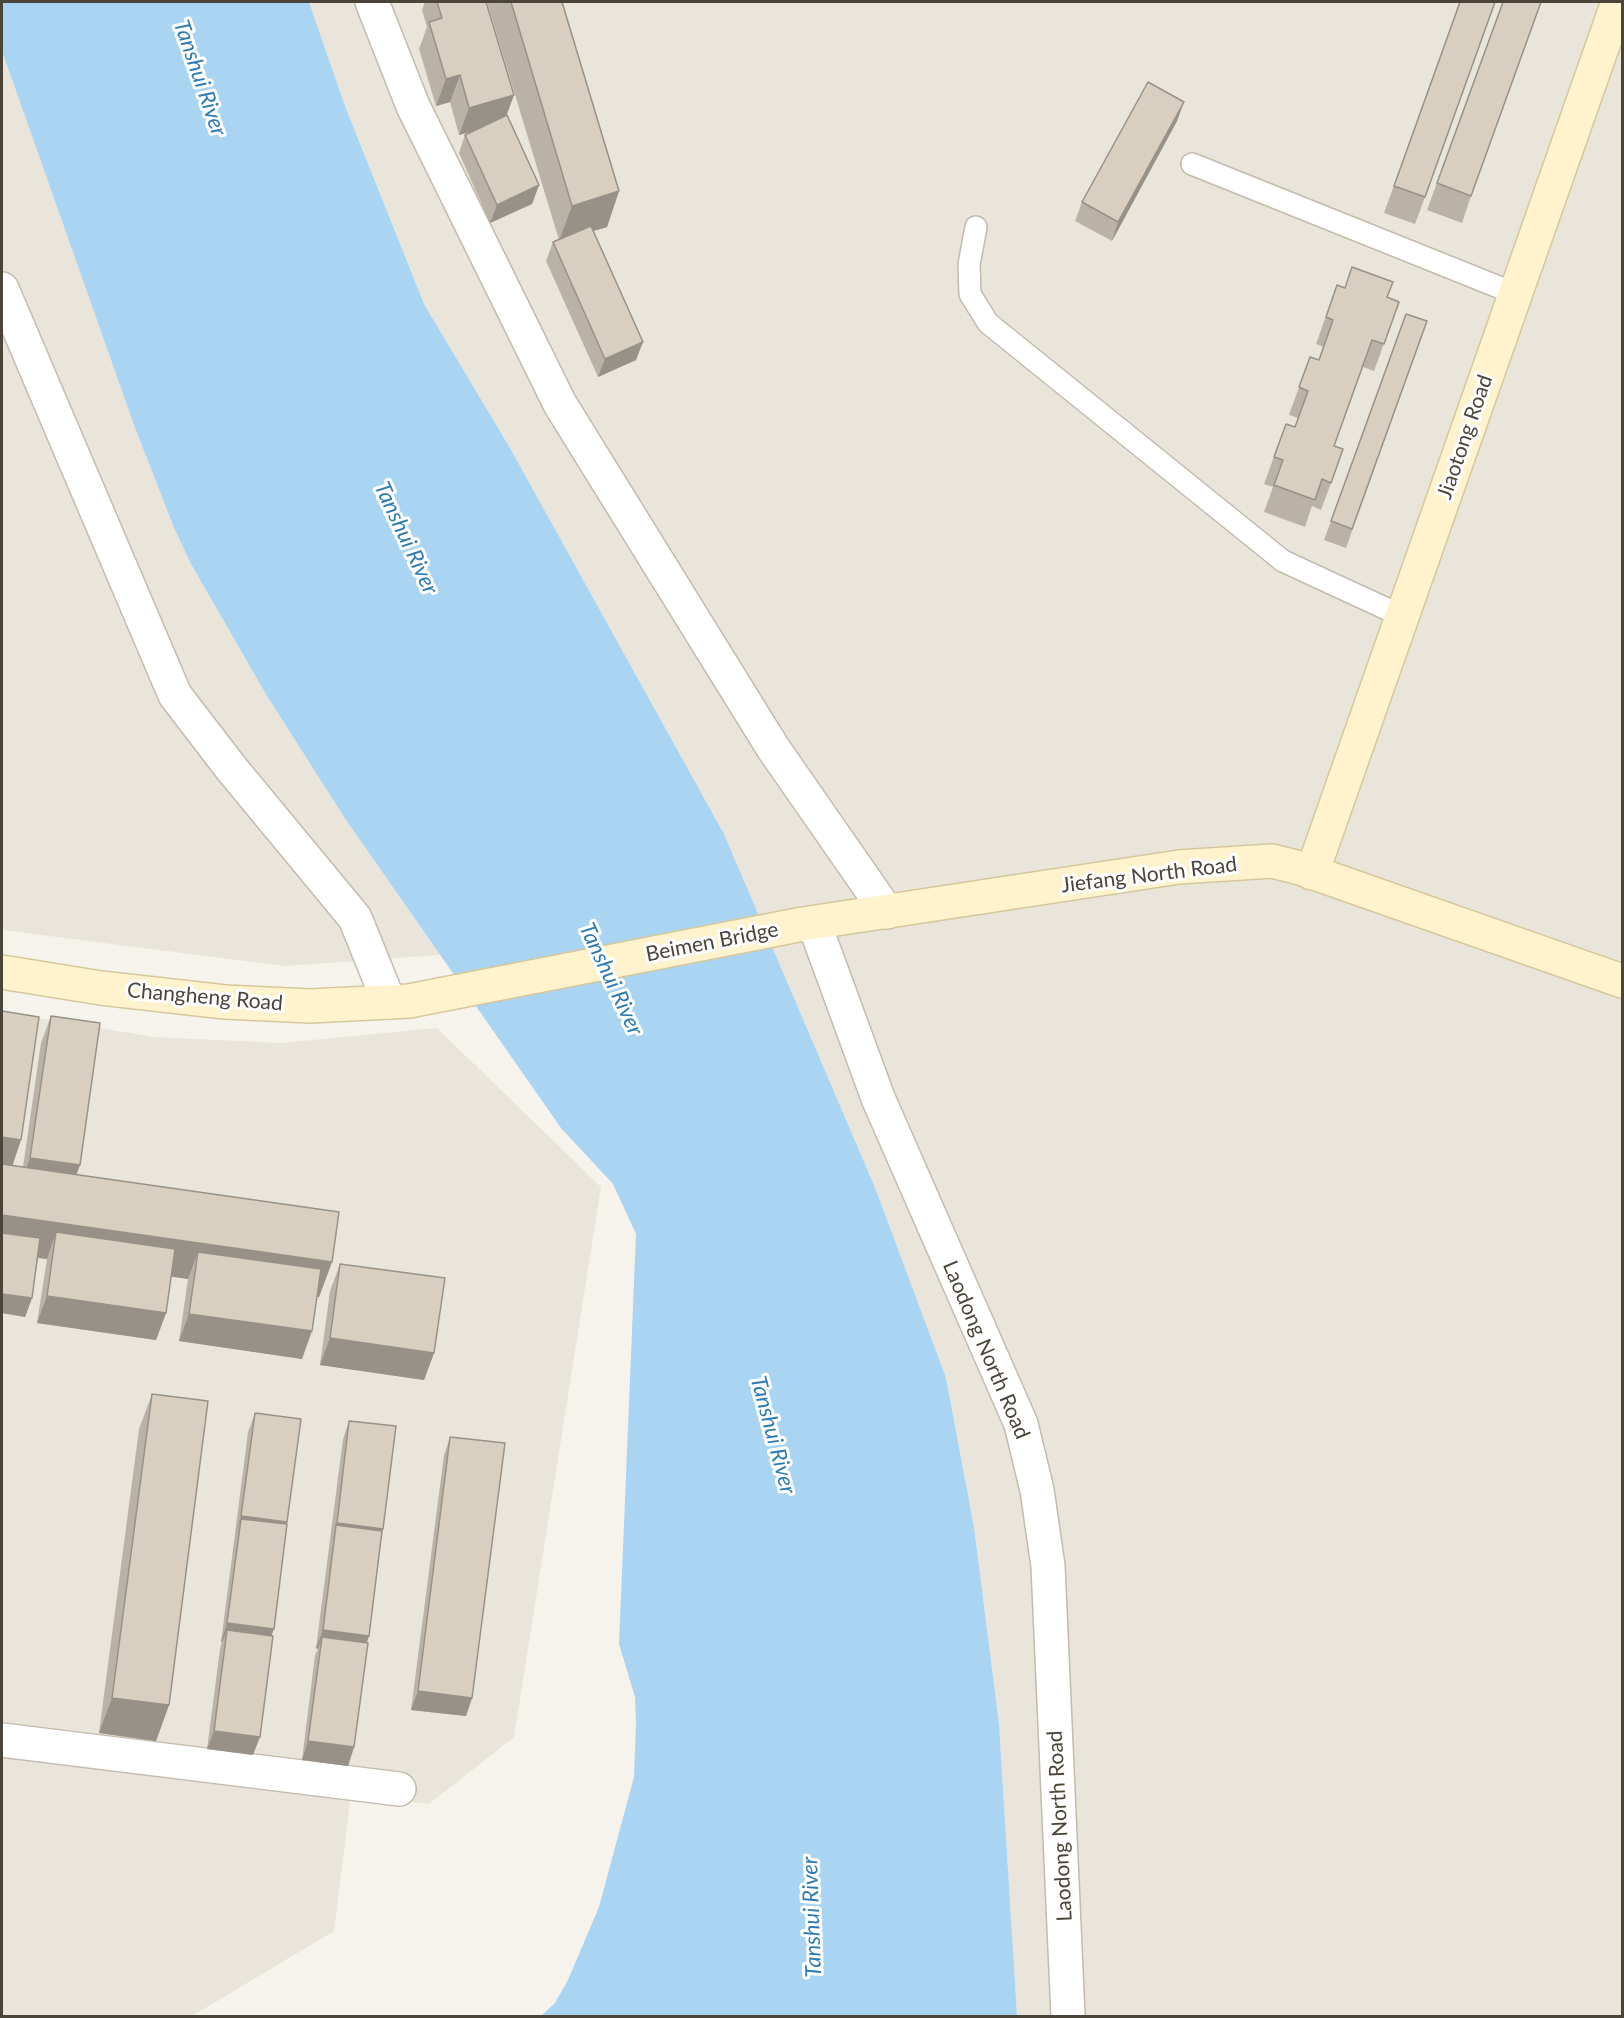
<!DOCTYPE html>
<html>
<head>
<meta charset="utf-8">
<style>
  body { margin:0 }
  #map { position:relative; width:1624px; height:2018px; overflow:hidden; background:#f6f3ec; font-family:Lato,sans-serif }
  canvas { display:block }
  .frame { position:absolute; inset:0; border:3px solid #4b4439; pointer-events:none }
</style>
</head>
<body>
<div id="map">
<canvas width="1624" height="2018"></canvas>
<div class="frame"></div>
</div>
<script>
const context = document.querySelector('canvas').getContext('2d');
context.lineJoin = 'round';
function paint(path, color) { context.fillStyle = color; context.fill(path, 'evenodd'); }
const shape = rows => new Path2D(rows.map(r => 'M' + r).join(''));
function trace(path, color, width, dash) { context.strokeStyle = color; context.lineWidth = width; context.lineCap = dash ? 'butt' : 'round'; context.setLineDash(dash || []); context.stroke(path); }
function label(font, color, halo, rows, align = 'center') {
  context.font = font + ' Lato,sans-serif'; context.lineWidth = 6; context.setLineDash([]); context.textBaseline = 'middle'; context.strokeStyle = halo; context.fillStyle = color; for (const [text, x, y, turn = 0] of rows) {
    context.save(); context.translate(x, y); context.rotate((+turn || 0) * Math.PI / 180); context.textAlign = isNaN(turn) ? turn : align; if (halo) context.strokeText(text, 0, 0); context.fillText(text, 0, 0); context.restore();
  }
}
paint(shape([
  [309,2,1622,2,1622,2016,1017,2016,999,1724,974,1527,946,1378,876,1190,724,834,510,448,424,304,345,106],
  [2,51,134,425,174,528,191,564,267,696,346,820,440,955,285,966,2,930],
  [2,1012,154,1037,281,1043,437,1028,601,1187,514,1737,429,1804,351,1794,334,1931,192,2016,2,2016]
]), '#eae5da');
paint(shape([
  [2,2,309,2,345,106,424,304,510,448,724,834,876,1190,946,1378,974,1527,999,1724,1017,2016,541,2016,555,2003,568,1980,599,1907,634,1777,636,1723,635,1697,619,1644,636,1234,613,1184,561,1128,346,820,267,696,191,564,174,528,134,425,2,51]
]), '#a9d4f2');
const lane = shape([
  [1192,164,1516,294],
  [976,227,969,265,970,294,988,323,1283,561,1402,616]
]);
const street = shape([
  [372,2,413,106,560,404,773,748,887,912],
  [2,289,175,695,231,768,355,918,389,1002],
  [814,923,878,1098,1021,1424,1037,1490,1048,1566,1068,2016],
  [2,1740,399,1789]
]);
const secondary = shape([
  [1312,873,1618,2],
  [2,972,101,988,225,1002,310,1006,409,1001,803,924,1179,867,1272,861,1300,868,1622,981]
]);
trace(lane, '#c2bbae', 24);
trace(street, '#c2bbae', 36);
trace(secondary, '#d6c79b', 36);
trace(lane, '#fff', 21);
trace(street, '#fff', 33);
trace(secondary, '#fff3cd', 33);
paint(shape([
  [425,2,486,2,514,95,506,116,539,185,532,204,490,223,459,153,465,135,472,131,459,135,450,102,436,106,419,49,427,27,422,10],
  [487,2,562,2,619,191,607,227,593,231,636,360,598,377,546,261,553,242,559,240],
  [1460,2,1425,197,1415,224,1384,213],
  [1503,2,1471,196,1462,223,1427,210],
  [1177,121,1112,241,1075,221,1082,202],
  [1337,285,1345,288,1387,297,1399,302,1374,371,1363,367,1334,446,1331,483,1321,510,1312,506,1305,527,1264,512,1273,487,1264,484,1286,424,1295,427,1298,418,1289,415,1310,357,1319,360,1324,347,1316,344],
  [1406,314,1427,321,1346,548,1324,540],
  [2,1011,12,1166,23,1167,41,1043,51,1016,80,1165,76,1175,332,1262,319,1297,317,1297,302,1359,179,1341,188,1279,171,1276,166,1313,156,1340,37,1323,47,1259,38,1258,32,1298,25,1317,2,1313],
  [340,1264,434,1353,424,1380,320,1365,330,1291],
  [152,1394,169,1705,156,1741,99,1733,139,1429],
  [255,1413,287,1524,274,1629,271,1636,253,1755,207,1749,220,1649,222,1642,221,1642,235,1534,248,1432],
  [349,1421,396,1426,369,1636,367,1643,354,1747,348,1766,302,1760,315,1655,318,1649,316,1648,343,1439],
  [450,1437,472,1698,466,1716,411,1710,444,1455]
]), '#bab2a6');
paint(shape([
  [460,75,450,102,436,106,446,79],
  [514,95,504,122,459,135,469,108],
  [1184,102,1177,121,1112,241,1118,222],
  [539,185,532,204,490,223,497,205],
  [619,191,607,227,559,241,572,206],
  [643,342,636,360,598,377,605,359],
  [2,1137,21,1140,12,1167,2,1165],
  [30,1158,80,1165,70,1192,20,1185],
  [2,1215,332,1262,319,1297,194,1280,198,1252,188,1279,52,1260,56,1232,47,1259,2,1252],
  [2,1294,32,1298,25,1317,2,1313],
  [47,1296,166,1313,156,1340,37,1323],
  [189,1314,312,1331,302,1359,179,1341],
  [330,1338,434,1353,424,1380,320,1365],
  [241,1516,287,1522,281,1540,241,1519,235,1534],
  [337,1523,383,1529,376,1548,336,1525,330,1542],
  [227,1623,274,1629,267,1647,227,1630,222,1642,221,1642],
  [323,1630,369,1636,362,1654,322,1637,318,1649,316,1648],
  [418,1691,472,1698,466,1716,411,1710],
  [112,1698,169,1705,156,1741,99,1733],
  [214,1731,260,1737,253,1755,207,1749],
  [308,1741,354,1747,348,1766,302,1760]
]), '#979187');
const building = shape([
  [437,2,486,2,514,95,469,108,460,75,446,79,429,22,442,18,437,2],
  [511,2,562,2,619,191,572,206,511,2],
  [1460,2,1495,2,1425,197,1394,186,1460,2],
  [1503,2,1541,2,1471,196,1437,183,1503,2],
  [1148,82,1184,102,1118,222,1082,202,1148,82],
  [507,115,539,185,497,205,465,135,507,115],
  [591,226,643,342,605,359,553,242,591,226],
  [1352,267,1393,282,1387,297,1399,302,1384,344,1372,340,1334,446,1343,449,1331,483,1322,479,1315,500,1274,485,1283,460,1274,457,1286,424,1295,427,1308,391,1299,387,1310,357,1319,360,1333,320,1326,317,1337,285,1345,288,1352,267],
  [1406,314,1427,321,1352,529,1331,521,1406,314],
  [2,1011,39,1017,21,1140,2,1137,2,1011],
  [51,1016,100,1023,80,1165,30,1158,51,1016],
  [2,1164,339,1212,332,1262,2,1215,2,1164],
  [56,1232,175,1249,166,1313,47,1296,56,1232],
  [2,1233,40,1238,32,1298,2,1294,2,1233],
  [198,1252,321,1269,312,1331,189,1314,198,1252],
  [340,1264,445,1278,434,1353,330,1338,340,1264],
  [152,1394,208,1401,169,1705,112,1698,152,1394],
  [255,1413,301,1419,287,1522,241,1516,255,1413],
  [349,1421,396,1426,383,1529,337,1523,349,1421],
  [450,1437,505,1443,472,1698,418,1691,450,1437],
  [241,1519,287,1524,274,1629,227,1623,241,1519],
  [336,1525,382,1531,369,1636,323,1630,336,1525],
  [227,1630,273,1636,260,1737,214,1731,227,1630],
  [322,1637,368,1643,354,1747,308,1741,322,1637]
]);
paint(building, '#d8cfc1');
trace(building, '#979187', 1.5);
label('21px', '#4b4439', '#fff', [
  ["Jiaotong Road",1465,437,-71],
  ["Jiefang North Road",1149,875,-7],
  ["Beimen Bridge",712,942,-11],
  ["Changheng Road",205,997,5],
  ["Laodong North Road",986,1350,67],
  ["Laodong North Road",1060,1826,-93]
]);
label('italic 22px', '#2e7ab2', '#fff', [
  ["Tanshui River",200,78,71],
  ["Tanshui River",406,538,65],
  ["Tanshui River",611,979,65],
  ["Tanshui River",773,1435,75],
  ["Tanshui River",812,1917,-92]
]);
</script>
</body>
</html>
